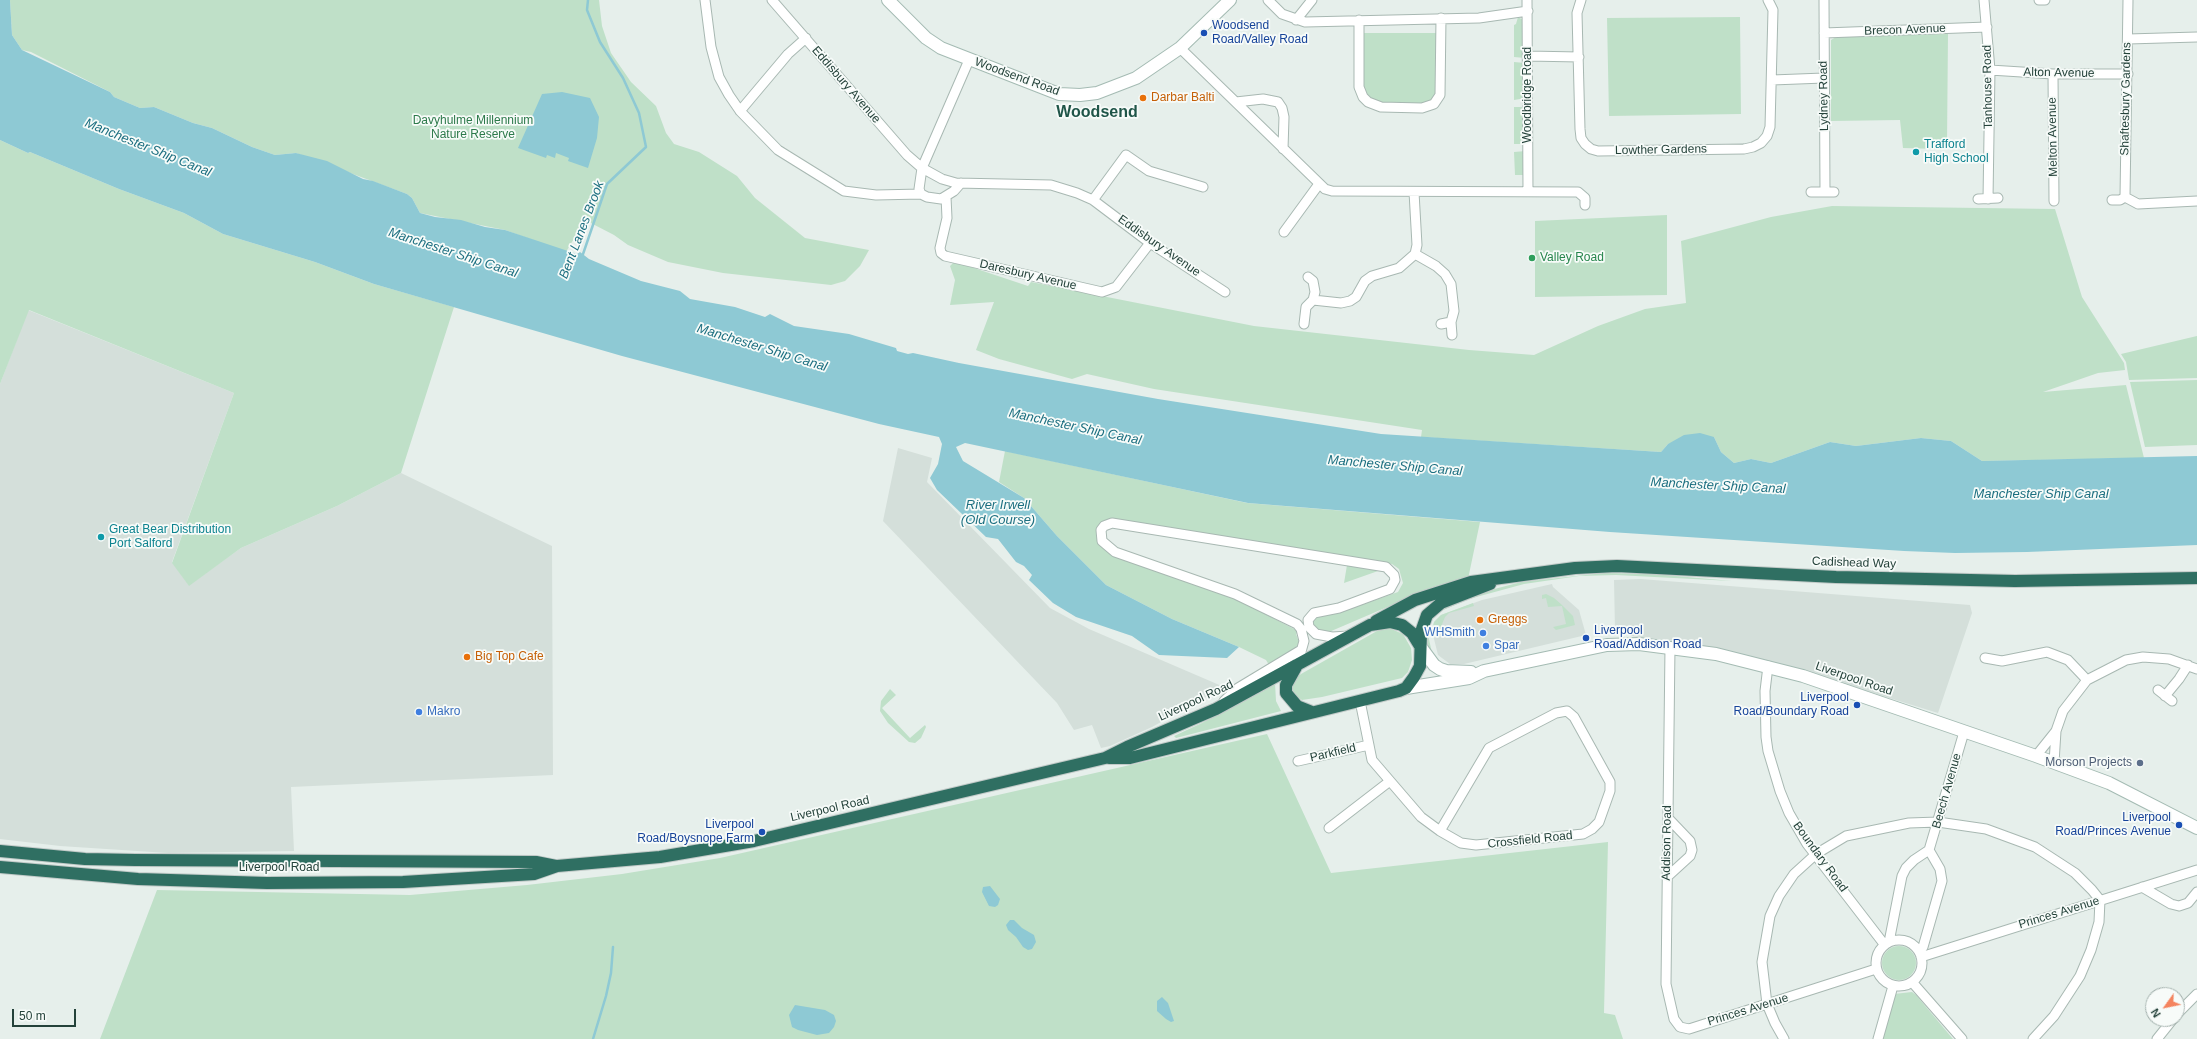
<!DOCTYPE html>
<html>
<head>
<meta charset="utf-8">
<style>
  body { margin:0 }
  #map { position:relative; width:2197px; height:1039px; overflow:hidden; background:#e6efeb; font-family:Arial,sans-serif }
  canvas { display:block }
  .north { position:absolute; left:2145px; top:987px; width:40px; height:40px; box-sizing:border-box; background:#f7fbf9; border:1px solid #a3b1ad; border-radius:50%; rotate:237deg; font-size:11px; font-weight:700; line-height:16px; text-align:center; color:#24423a }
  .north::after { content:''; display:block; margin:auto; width:14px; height:18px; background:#f4845f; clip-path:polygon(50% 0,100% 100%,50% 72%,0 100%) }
  .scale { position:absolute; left:12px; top:1009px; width:64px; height:18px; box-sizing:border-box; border:2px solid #24423a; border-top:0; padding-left:5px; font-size:12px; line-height:14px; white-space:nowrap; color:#24423a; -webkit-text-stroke:3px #f7fbf9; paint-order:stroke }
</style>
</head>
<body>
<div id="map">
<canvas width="2197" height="1039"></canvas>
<div class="north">N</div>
<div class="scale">50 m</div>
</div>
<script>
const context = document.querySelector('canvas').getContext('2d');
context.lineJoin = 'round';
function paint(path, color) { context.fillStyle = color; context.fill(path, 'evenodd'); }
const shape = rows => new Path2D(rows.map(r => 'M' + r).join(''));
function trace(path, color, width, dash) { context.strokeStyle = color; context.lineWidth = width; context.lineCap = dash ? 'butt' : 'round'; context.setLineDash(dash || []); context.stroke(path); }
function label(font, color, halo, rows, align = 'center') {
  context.font = font + ' Arial,sans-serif'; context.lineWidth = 3.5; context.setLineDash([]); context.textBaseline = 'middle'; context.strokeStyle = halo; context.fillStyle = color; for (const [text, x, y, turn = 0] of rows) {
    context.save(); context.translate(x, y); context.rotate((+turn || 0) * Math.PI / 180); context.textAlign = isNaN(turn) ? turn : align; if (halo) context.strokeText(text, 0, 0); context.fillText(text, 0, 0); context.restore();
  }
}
paint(shape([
  [28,310,234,393,172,562,189,585,241,548,337,506,401,473,552,546,553,775,291,787,294,851,168,853,60,846,0,839,0,384],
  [898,448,932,458,927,482,1050,608,1089,629,1224,687,1152,727,1110,746,1101,748,1092,725,1074,730,1057,703,883,521],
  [1641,579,1970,605,1972,613,1938,713,1766,660,1687,645,1620,634,1615,630,1614,580],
  [1552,584,1553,587,1579,610,1586,635,1464,664,1450,664,1438,655,1432,631,1434,622,1441,615,1482,600]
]), '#d4dfda');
paint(shape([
  [10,0,599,0,602,26,611,53,631,82,656,106,666,133,674,144,699,152,737,176,755,198,805,238,869,250,860,266,845,281,831,285,723,273,668,262,628,245,614,235,585,220,566,252,505,230,420,213,412,198,407,194,296,153,275,155,252,147,212,128,193,123,154,107,140,108,114,97,110,92,31,52,22,50,12,35],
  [1518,17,1525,21,1525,58,1514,57,1514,25,1516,24],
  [1740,17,1741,114,1609,116,1607,18],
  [1363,33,1438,33,1435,99,1429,104,1384,104,1367,96,1364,90],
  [1948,34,1947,143,1938,149,1903,148,1900,120,1831,121,1831,40,1836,37],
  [1514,62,1525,63,1526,98,1514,100],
  [1514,107,1526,107,1525,144,1514,144],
  [0,140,28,153,30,152,119,189,184,213,223,234,315,262,374,284,454,307,401,473,337,506,241,548,189,586,172,563,234,393,29,310,0,384],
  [1526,151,1526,175,1515,175,1514,152],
  [1832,206,2055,209,2082,297,2124,363,2125,370,2098,373,2043,392,2126,385,2144,458,1982,461,1951,441,1921,438,1856,446,1830,442,1771,463,1751,459,1734,463,1721,452,1714,437,1668,444,1661,452,1421,437,1422,430,1154,389,1087,374,1072,379,999,359,976,350,994,302,950,305,955,280,950,266,953,263,962,264,1028,286,1031,282,1254,326,1469,350,1534,355,1598,326,1645,309,1686,303,1681,241,1771,217],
  [1667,215,1667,295,1535,297,1535,221],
  [2197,336,2197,378,2129,380,2126,362,2121,354],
  [2197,380,2197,445,2145,447,2130,382],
  [1005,451,1247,503,1480,522,1468,579,1406,599,1329,632,1318,630,1313,625,1313,621,1317,616,1341,612,1398,592,1403,583,1399,569,1392,564,1109,519,1100,524,1096,532,1097,539,1099,544,1110,554,1234,598,1294,629,1298,632,1296,634,1299,642,1296,648,1269,665,1266,660,1239,647,1172,619,1106,585,1057,536,1024,498,999,482],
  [1347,565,1371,569,1378,571,1344,583],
  [1604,573,1654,574,1732,581,1616,575,1579,576,1524,584,1469,599,1434,614,1427,630,1432,653,1430,655,1424,632,1432,612,1468,596,1521,582],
  [1546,594,1554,598,1562,605,1573,616,1575,625,1556,630,1553,627,1566,624,1562,606,1548,607,1546,598,1542,599,1542,595],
  [1473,603,1474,606,1449,613,1445,617,1440,629,1432,631,1434,622,1441,615],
  [1389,628,1403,634,1411,648,1412,660,1408,672,1402,678,1322,697,1302,700,1294,695,1291,687,1293,680,1301,674,1377,631],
  [1275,683,1276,701,1281,711,1176,738,1174,736,1202,723],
  [890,689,896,695,882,708,910,738,925,725,926,727,921,738,915,743,909,742,888,723,880,711,881,701],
  [1267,734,1331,873,1608,842,1604,1013,1615,1015,1623,1039,100,1039,157,890,410,895,527,885,622,874,720,858],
  '1882 963a17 17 0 1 1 34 0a17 17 0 1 1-34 0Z',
  [1912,992,1916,995,1953,1039,1882,1039,1894,994]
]), '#bfe0c8');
paint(shape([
  [0,0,10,0,12,35,22,50,110,92,114,97,140,108,154,107,193,123,212,128,252,147,275,155,296,153,327,161,363,179,373,181,407,194,412,198,420,213,435,217,461,220,485,227,505,230,577,254,580,252,589,259,641,281,680,291,690,299,735,307,765,317,770,314,794,326,849,334,896,348,897,351,908,354,913,353,959,363,1158,399,1381,434,1661,452,1668,444,1684,435,1700,433,1714,437,1721,452,1734,463,1751,459,1771,463,1830,442,1856,446,1921,438,1951,441,1982,461,2197,456,2197,545,2027,552,1955,553,1904,551,1610,532,1248,503,965,443,956,447,963,461,1024,498,1057,536,1106,585,1172,619,1239,647,1227,658,1159,655,1132,636,1076,617,1053,603,1029,580,1032,575,1024,566,1016,562,998,539,986,537,937,490,930,478,938,464,942,444,939,437,879,424,622,356,374,284,315,262,223,234,184,213,119,189,30,152,28,153,0,140],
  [562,92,590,98,599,117,597,138,588,168,568,161,569,158,556,153,555,158,547,155,546,158,518,148,542,94],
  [990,886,1000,899,998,905,995,907,989,906,982,892,983,887],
  [1010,920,1014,920,1022,928,1034,935,1036,942,1032,949,1028,950,1023,947,1016,937,1008,930,1006,925],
  [1162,997,1168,1003,1174,1021,1171,1022,1166,1019,1157,1011,1157,1001],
  [795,1005,825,1010,834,1015,836,1021,834,1027,829,1033,817,1035,798,1030,792,1027,789,1015]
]), '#8ec9d4');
trace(shape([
  [582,257,607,184,646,147,639,113,623,78,600,42,587,10,588,0],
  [593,1039,606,996,611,973,613,947]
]), '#8ec9d4', 2.5);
const street = shape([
  [705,0,711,47,719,77,729,95,740,111,778,150,844,191,876,195,921,194],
  [772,0,907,155,922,168,942,179,956,183,1051,185,1077,193,1093,200,1150,243,1225,292],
  [1268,0,1282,14,1305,22,1479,18,1528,11],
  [1527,0,1528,191],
  [1581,0,1577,13,1580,129,1581,138,1585,144,1591,149,1598,151,1744,149,1753,147,1761,143,1767,136,1770,127,1773,10,1768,0],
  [1824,0,1825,192],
  [1984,0,1990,70,1988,199],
  [2039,0,2045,0],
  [1296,20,1312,0],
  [1359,20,1359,87,1363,97,1368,102,1381,107,1422,108,1434,104,1440,95,1441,18],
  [1824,33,1987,27],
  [2128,39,2197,37],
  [1180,48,1325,189,1332,191,1578,192,1585,198,1585,205],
  [1528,56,1579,57],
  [1990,70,2053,74,2128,74],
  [2053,74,2054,201],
  [1772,80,1824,78],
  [1236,102,1263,99,1278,102,1282,108,1284,117,1283,149],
  [740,111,788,54,806,38],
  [961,183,954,191,941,199,927,197,921,194,919,189,922,168,969,60],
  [1811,192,1834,192],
  [946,197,947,218,940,248,941,253,945,256,1102,292,1116,287,1150,243],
  [2125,197,2128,0],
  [2125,197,2138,204,2197,201],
  [1978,199,1998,198],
  [1093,200,1126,155,1149,171,1203,187],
  [2112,200,2120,200,2125,197],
  [1284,232,1319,184],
  [1415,254,1436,266,1445,274,1451,284,1454,311,1451,322,1452,335],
  [1313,300,1341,303,1350,301,1356,297,1365,281,1372,276,1399,268,1415,254,1417,245,1414,192],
  [1304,324,1306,307,1313,300,1315,292,1313,281,1308,277],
  [1441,324,1451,322],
  [1670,647,1666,984,1674,1019,1680,1027,1689,1029,1876,969],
  [1985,658,2002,661,2047,652,2068,660,2087,680],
  [1297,666,1304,641,1301,629,1297,624,1235,594,1115,552,1102,541,1101,530,1104,526,1112,523,1386,567,1394,575,1395,580,1390,589,1339,608,1314,613,1308,620,1309,627,1316,634,1332,637,1349,636],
  [1768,666,1765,691,1766,737,1768,751,1780,791,1789,813,1807,844,1884,944],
  [2158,690,2172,701],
  [2165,696,2179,679,2188,665],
  [1224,701,1238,688,1301,650],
  [1360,701,1372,760,1421,817,1440,831,1461,843,1476,845,1583,834,1592,829,1599,822,1610,791,1610,782,1574,717,1567,711,1556,713,1489,748,1440,831],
  [2036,756,2056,731,2063,711,2087,680,2126,660,2143,657,2169,659,2197,669],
  [1298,761,1369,745],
  [2054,763,2056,731],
  [1329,828,1390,781],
  [1667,877,1690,856,1692,850,1690,841,1668,818],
  [2142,887,2171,904,2179,906,2188,903,2197,892],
  '1876 963a23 23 0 1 1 46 0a23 23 0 1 1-46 0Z',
  [1889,942,1902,876,1906,868,1914,860,1929,850,1964,732],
  [1919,951,1923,947,1942,881,1940,869,1929,850],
  [1921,957,2197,870],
  [1912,982,1962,1039],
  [2177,1014,2197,994],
  [1784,1039,1775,1023,1767,1004,1762,962,1770,916,1779,896,1794,874,1816,854,1846,836,1909,823,1938,822,1986,829,2035,847,2075,873,2092,890,2100,900,2099,922,2091,950,2080,976,2054,1016,2033,1039],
  [1878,1039,1893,986],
  [2157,1039,2173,1019]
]);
const secondary = shape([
  [888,0,926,38,941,48,1059,94,1080,95,1097,93,1136,78,1180,48,1230,0],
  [1420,646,1434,665,1440,669,1446,671,1471,672],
  [1406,688,1469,678,1484,671,1607,645,1639,644,1716,654,1803,676,2036,756,2109,783,2197,828]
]);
const highway = shape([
  [1376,621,1415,600,1471,582,1575,568,1617,566,1836,577,2015,581,2197,578],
  [1296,667,1286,685,1286,693,1297,706,1312,712],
  [1109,758,1130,758,1399,691,1406,688,1414,677,1420,666,1421,632,1427,615,1441,603,1490,584],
  [0,851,85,859,135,860,536,862,556,866],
  [0,867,138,879,267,883,403,882,534,874,557,866,660,857,754,841,1105,758,1127,747,1216,709,1370,625,1390,622,1402,625,1412,633,1420,646]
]);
trace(street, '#a8b8b2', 11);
trace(secondary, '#a4bbb3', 14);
trace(highway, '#c2cac8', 14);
trace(street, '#fff', 9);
trace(secondary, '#fff', 12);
trace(highway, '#2f6f62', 12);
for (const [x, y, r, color] of [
  [1204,33,4,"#1a4fb4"],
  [1143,98,4,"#e8710a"],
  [1916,152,4,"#0f9aa8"],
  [1532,258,4,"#2e9e5b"],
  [101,537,4,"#0f9aa8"],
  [1480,620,4,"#e8710a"],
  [1483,633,4,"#3f7fe0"],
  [1586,638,4,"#1a4fb4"],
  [1486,646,4,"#3f7fe0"],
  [467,657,4,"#e8710a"],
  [1857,705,4,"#1a4fb4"],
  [419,712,4,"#3f7fe0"],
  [2140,763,4,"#5c6f8a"],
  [2179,825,4,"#1a4fb4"],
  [762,832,4,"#1a4fb4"]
]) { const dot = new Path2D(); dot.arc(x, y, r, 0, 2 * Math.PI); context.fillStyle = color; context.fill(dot); trace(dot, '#f7fbf9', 1.5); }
label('12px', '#164399', '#f7fbf9', [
  ["Woodsend",1212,26,"left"],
  ["Road/Valley Road",1212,40,"left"],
  ["Liverpool",1594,631,"left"],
  ["Road/Addison Road",1594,645,"left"],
  ["Liverpool",1849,698],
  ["Road/Boundary Road",1849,712],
  ["Liverpool",2171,818],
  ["Road/Princes Avenue",2171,832],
  ["Liverpool",754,825],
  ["Road/Boysnope Farm",754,839]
], 'right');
label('12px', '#24423a', '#f7fbf9', [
  ["Brecon Avenue",1905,30,-2],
  ["Alton Avenue",2059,73,1],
  ["Woodsend Road",1017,77,20],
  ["Eddisbury Avenue",846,85,49],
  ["Tanhouse Road",1988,87,-91],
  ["Woodbridge Road",1528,95,-90],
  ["Lydney Road",1824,96,-91],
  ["Shaftesbury Gardens",2126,99,-89],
  ["Melton Avenue",2053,137,-91],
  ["Lowther Gardens",1661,150,-1],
  ["Eddisbury Avenue",1159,246,35],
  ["Daresbury Avenue",1028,275,13],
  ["Cadishead Way",1854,563,2],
  ["Liverpool Road",1854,679,19],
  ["Liverpool Road",1196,701,-25],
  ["Parkfield",1333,753,-13],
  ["Beech Avenue",1947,791,-74],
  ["Liverpool Road",830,809,-13],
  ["Crossfield Road",1530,840,-6],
  ["Addison Road",1667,843,-89],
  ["Boundary Road",1820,857,54],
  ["Liverpool Road",279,868],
  ["Princes Avenue",2059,913,-17],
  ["Princes Avenue",1748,1010,-17]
]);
label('12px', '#c56008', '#f7fbf9', [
  ["Darbar Balti",1151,98],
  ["Greggs",1488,620],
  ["Big Top Cafe",475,657]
], 'left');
label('12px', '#2d7a4b', '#f7fbf9', [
  ["Davyhulme Millennium",473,121],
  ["Nature Reserve",473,135]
]);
label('12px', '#0d838f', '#f7fbf9', [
  ["Trafford",1924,145],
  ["High School",1924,159],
  ["Great Bear Distribution",109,530],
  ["Port Salford",109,544]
], 'left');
label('12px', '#27864d', '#f7fbf9', [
  ["Valley Road",1540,258]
], 'left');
label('12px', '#366cbe', '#f7fbf9', [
  ["WHSmith",1475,633,"right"],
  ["Spar",1494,646],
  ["Makro",427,712]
], 'left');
label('12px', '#4e5e75', '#f7fbf9', [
  ["Morson Projects",2132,763]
], 'right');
label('italic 13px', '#1c6f80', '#f7fbf9', [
  ["Manchester Ship Canal",148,148,22],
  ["Bent Lanes Brook",582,230,-69],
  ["Manchester Ship Canal",453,253,18],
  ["Manchester Ship Canal",762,348,17],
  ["Manchester Ship Canal",1075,427,12],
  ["Manchester Ship Canal",1395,466,5],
  ["Manchester Ship Canal",1718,486,3],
  ["Manchester Ship Canal",2041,494],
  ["River Irwell",998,505],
  ["(Old Course)",998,520]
]);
label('bold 16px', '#1f5548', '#f7fbf9', [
  ["Woodsend",1097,113]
]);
</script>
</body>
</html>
